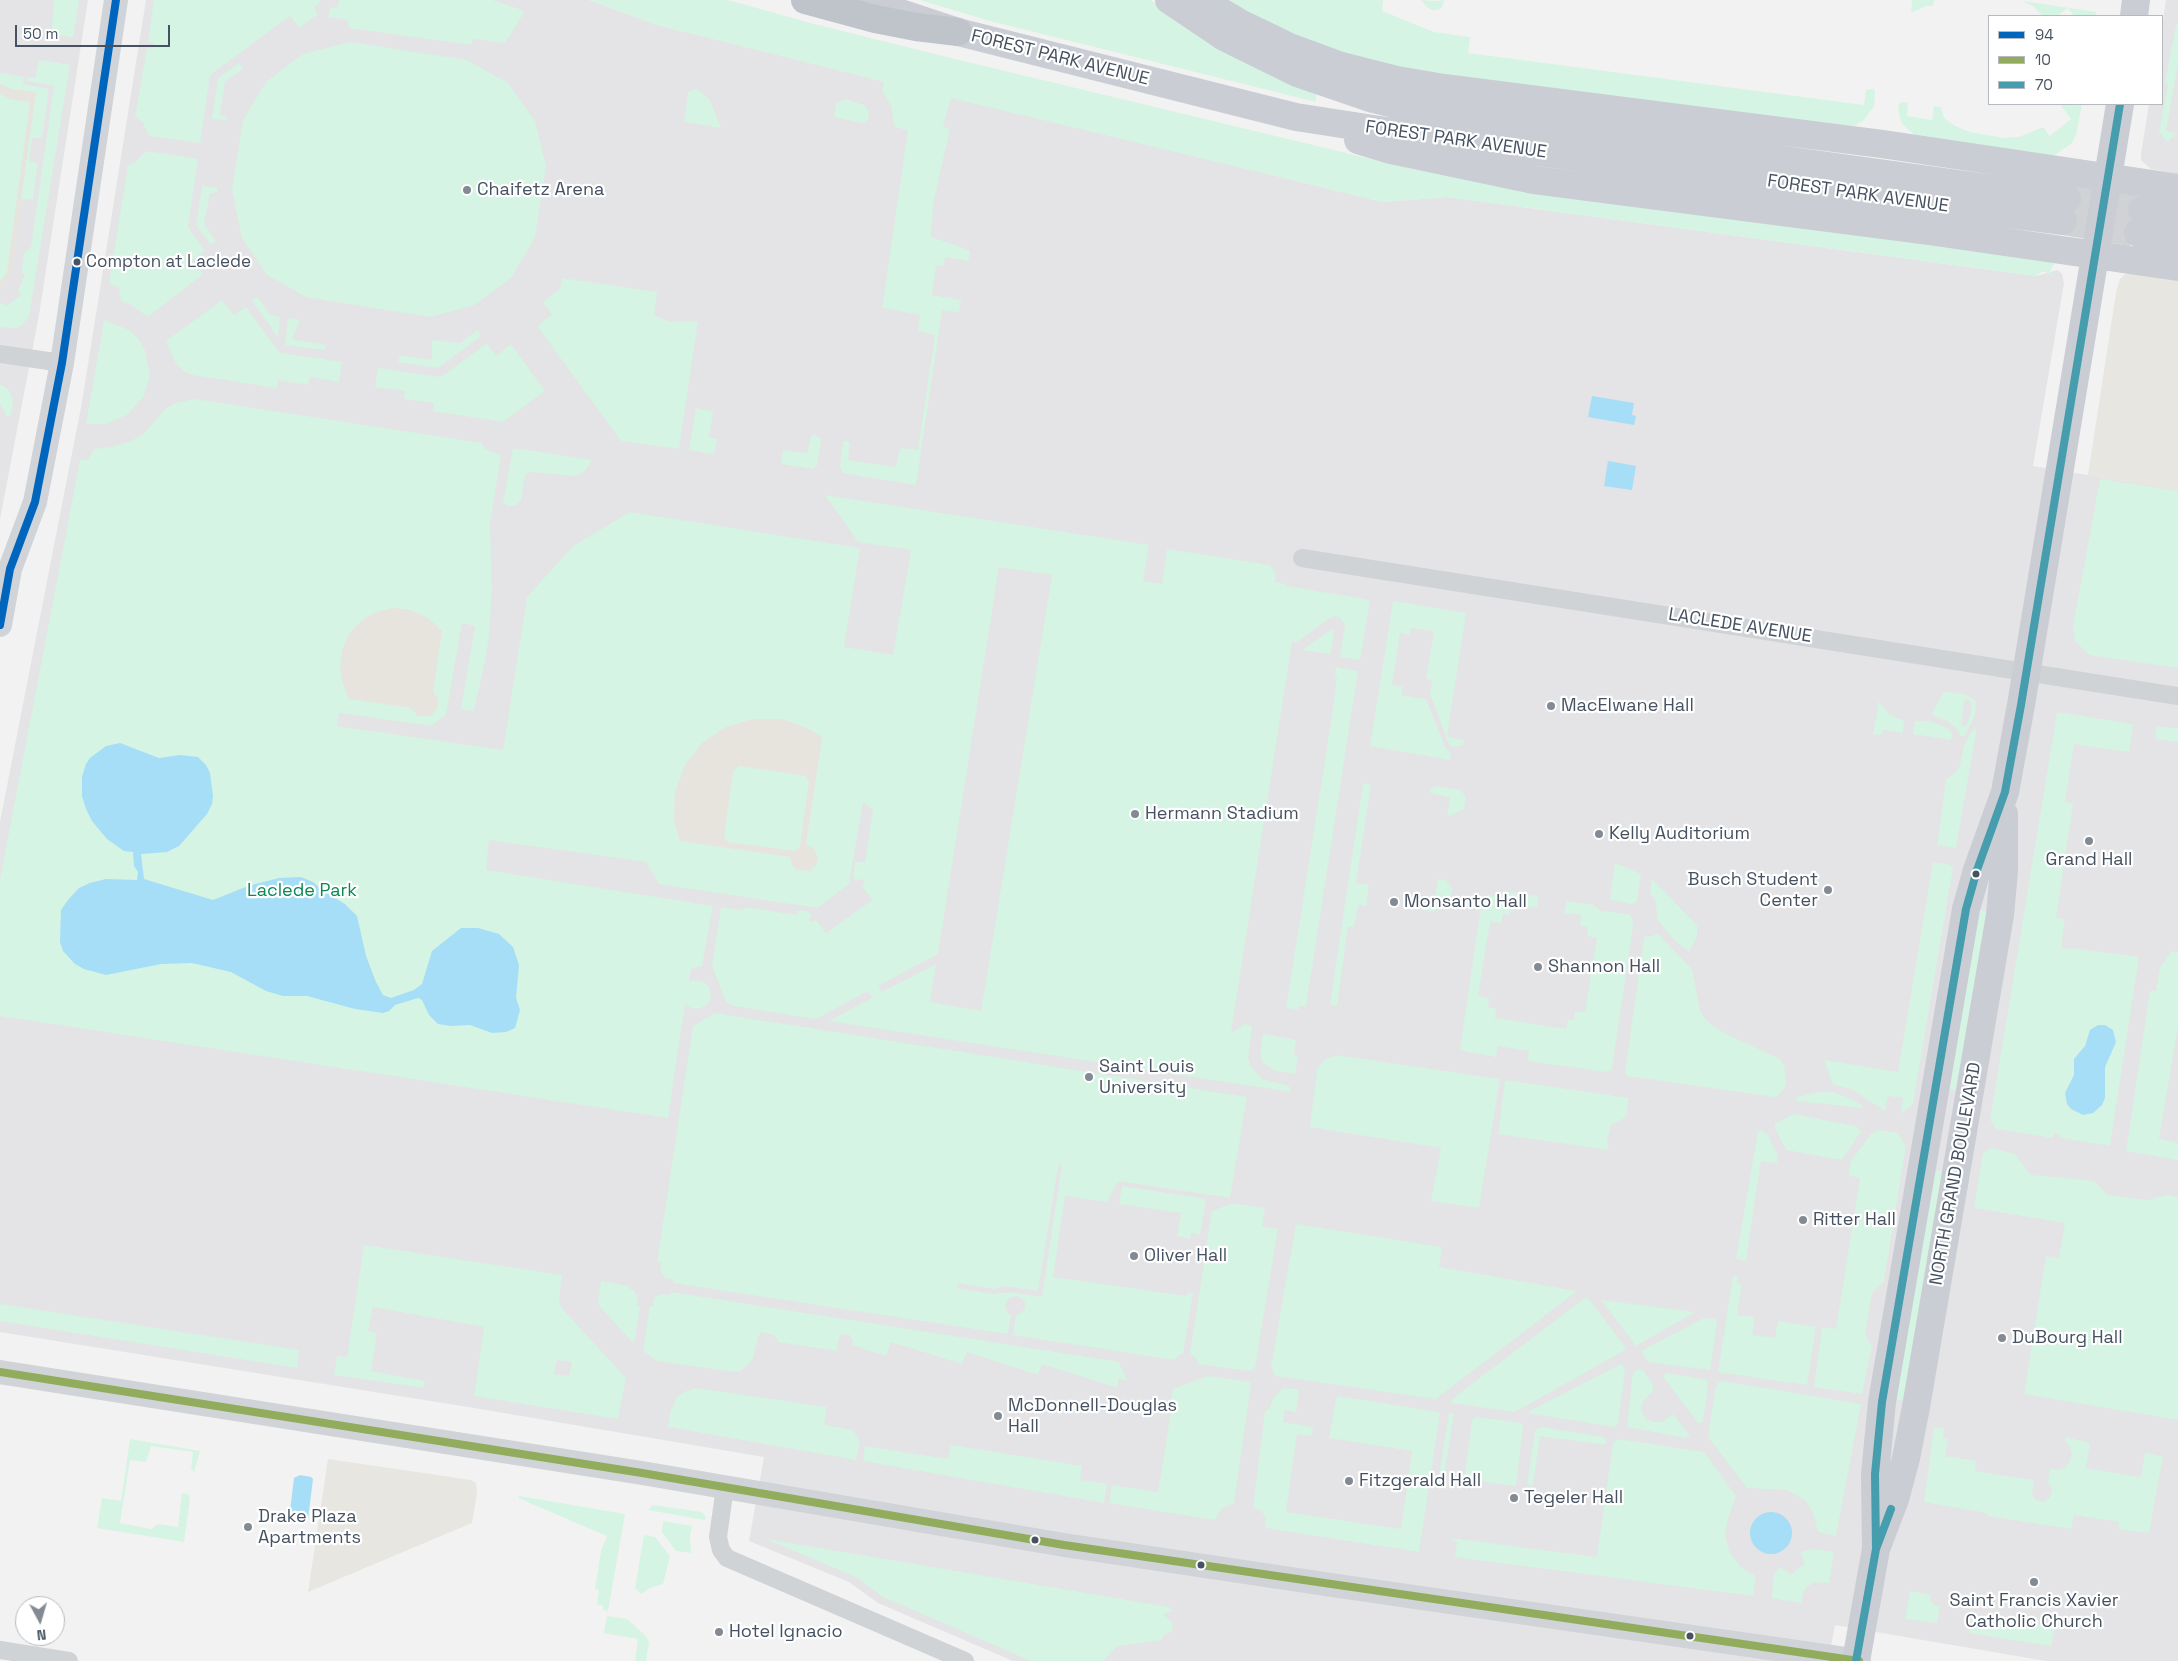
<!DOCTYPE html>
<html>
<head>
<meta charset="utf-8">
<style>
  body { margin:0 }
  #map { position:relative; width:2178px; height:1661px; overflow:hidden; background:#f3f2f2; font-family:"Space Grotesk",sans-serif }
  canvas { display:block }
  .legend { position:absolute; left:1988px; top:15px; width:175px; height:90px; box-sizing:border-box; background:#fff; border:1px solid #b5bac0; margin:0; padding:6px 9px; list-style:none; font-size:15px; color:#465261 }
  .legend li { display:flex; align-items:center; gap:10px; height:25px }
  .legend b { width:25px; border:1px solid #b5bac0 }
  .north { position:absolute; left:15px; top:1596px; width:50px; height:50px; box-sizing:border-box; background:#fff; border:1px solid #b5bac0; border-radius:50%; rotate:174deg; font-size:14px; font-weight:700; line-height:20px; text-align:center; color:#465261 }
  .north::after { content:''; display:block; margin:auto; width:18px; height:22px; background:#838a94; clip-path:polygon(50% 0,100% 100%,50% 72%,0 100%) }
  .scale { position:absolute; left:15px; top:25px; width:155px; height:22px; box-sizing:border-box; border:2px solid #465261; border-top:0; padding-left:6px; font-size:15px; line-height:18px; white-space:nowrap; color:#465261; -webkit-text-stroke:4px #fff; paint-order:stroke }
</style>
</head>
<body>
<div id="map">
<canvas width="2178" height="1661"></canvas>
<ul class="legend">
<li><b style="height:6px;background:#0065bd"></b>94</li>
<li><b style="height:6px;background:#90ac5c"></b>10</li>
<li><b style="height:6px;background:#469dad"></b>70</li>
</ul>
<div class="north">N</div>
<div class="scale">50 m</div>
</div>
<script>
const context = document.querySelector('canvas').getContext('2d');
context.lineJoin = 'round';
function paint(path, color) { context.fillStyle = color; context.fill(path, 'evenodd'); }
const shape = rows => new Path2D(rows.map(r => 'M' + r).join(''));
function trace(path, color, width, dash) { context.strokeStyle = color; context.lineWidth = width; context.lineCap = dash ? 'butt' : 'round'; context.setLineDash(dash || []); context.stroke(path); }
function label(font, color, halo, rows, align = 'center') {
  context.font = font + ' "Space Grotesk",sans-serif'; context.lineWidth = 4.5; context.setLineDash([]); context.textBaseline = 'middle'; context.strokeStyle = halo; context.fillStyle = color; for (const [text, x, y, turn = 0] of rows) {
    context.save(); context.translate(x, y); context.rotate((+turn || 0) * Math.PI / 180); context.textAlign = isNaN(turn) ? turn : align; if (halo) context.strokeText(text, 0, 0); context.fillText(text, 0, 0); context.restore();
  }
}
paint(shape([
  [2137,273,2178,279,2178,490,2088,475,2116,293,2120,279,2125,274],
  [328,1459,471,1480,476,1483,477,1493,472,1523,308,1592]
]), '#e7e6e0');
paint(shape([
  [0,0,88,0,39,315,0,519],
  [146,0,589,0,657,25,1383,202,1447,197,2036,276,2058,270,2062,274,2064,283,2033,466,2178,490,2178,1661,2046,1661,1835,1625,1828,1661,1013,1661,878,1603,849,1582,749,1541,764,1457,474,1408,0,1332,0,822,82,402],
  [2166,0,2178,0,2178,174,2151,169,2141,160,2141,154,2149,104,2162,104,2162,27]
]), '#e4e3e5');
paint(shape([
  [54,0,79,0,73,38,51,33],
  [154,0,320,0,319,5,314,5,317,15,303,25,299,27,290,16,210,75,200,143,149,136,143,123,135,117,147,48,153,49,154,43,148,41],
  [339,0,492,0,525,11,505,43,473,39,471,45,349,28,348,20,328,17,330,7,337,8],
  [589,0,728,0,814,24,951,58,1417,170,2049,261,2054,264,2050,271,2055,278,2046,272,2041,272,2036,276,1447,197,1383,202,951,98,943,127,950,129,933,204,931,237,969,250,970,253,968,261,945,257,944,266,936,265,932,295,961,300,959,312,942,310,916,485,842,473,840,466,843,442,846,440,850,443,848,460,896,467,899,451,902,448,918,450,935,335,918,331,920,315,882,308,908,130,898,128,894,125,891,106,882,91,884,82,657,25],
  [920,0,1151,0,1185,26,1316,93,1316,102,990,21],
  [1215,0,1383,0,1382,11,1434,32,1470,37,1468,53,1864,105,1866,90,1870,89,1874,89,1875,93,1874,106,1864,120,1851,128,1440,75,1344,55],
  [1421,0,1437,1,1444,0,1442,7,1438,10,1432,10,1427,7],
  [1912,0,1934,0,1933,6,1926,6,1911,13],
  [2023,1,2096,12,2096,16,2074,16,2068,8,2057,16,2043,16,2033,6],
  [2176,25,2178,25,2178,64,2166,131,2177,133,2167,142,2159,132,2168,85,2165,82],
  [350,42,467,60,508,83,535,121,546,166,535,238,511,278,474,305,430,317,306,297,267,275,242,238,232,190,243,120,266,82,303,54],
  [42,60,70,65,29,317,22,325,16,328,10,328,0,327,0,304,3,303,6,306,21,295,18,291,25,274,21,273,24,253,31,247,54,86,27,81,28,77,35,78,39,61],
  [239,63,243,69,225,82,220,114,227,117,227,120,212,119,218,78],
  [0,73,24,77,23,84,49,89,42,138,32,138,29,161,38,163,33,200,21,199,11,272,7,282,0,287],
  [697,89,710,100,721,128,684,122,688,92],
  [845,99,864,105,869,111,868,120,864,123,837,118,834,115,836,103],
  [1902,102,1908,103,1907,116,1932,120,1934,106,1941,107,1944,118,1955,126,1970,132,2004,138,2019,137,2043,127,2050,136,2071,119,2060,104,2082,104,2076,135,2072,143,2053,156,1917,137,1902,124,1898,110,1899,104],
  [146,151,198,159,188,227,205,251,192,260,203,274,148,317,130,304,121,301,119,288,109,283,128,165,134,163],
  [202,186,217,188,217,192,210,194,204,224,216,241,211,245,196,225],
  [562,278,657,292,654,315,668,321,698,322,679,449,621,441,537,326,552,315,543,302,560,289],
  [257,297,271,315,280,317,278,337,252,301],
  [222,300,234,315,246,307,280,353,342,362,339,382,310,377,308,385,278,380,277,388,192,375,184,371,176,364,166,341],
  [288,318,300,320,292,339,326,345,325,350,285,345],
  [104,320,129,330,138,338,145,350,150,375,144,396,127,415,105,424,86,424],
  [478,330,481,336,438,368,398,362,400,355,432,360,432,340,460,343],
  [487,343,496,356,511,344,545,391,503,422,433,411,434,403,404,399,405,391,375,387,378,368,441,377],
  [0,384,8,389,13,399,11,415,7,417,0,404],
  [195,399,482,443,485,449,501,455,490,524,492,591,489,635,485,661,474,711,461,709,475,626,462,623,446,715,431,726,339,713,337,726,503,750,527,597,573,546,630,512,860,548,844,647,893,655,911,550,858,542,825,495,1149,545,1143,581,1162,584,1167,549,1270,565,1276,574,1275,582,1285,584,1286,586,1370,600,1360,660,1340,657,1345,625,1340,618,1335,616,1330,618,1297,642,1292,642,1231,1033,1245,1024,1252,1026,1248,1057,1250,1065,1262,1079,1289,1086,1291,1092,829,1021,872,998,868,991,816,1019,734,1006,726,1002,712,966,721,907,741,910,746,907,796,915,798,910,808,911,812,915,809,919,812,922,816,920,826,933,872,900,862,886,865,883,863,880,853,879,855,862,865,862,873,810,863,802,849,884,817,908,659,884,646,862,489,840,486,870,713,906,702,966,691,969,689,982,695,980,704,982,710,988,711,996,708,1004,701,1008,693,1009,685,1004,668,1118,0,1016,0,879,80,460,88,460,94,449,112,447,131,441,145,433,164,410,175,403],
  [999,567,1052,575,981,1011,930,1002,936,964,882,992,878,986,938,954],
  [696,408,713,411,709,437,717,439,714,454,689,450],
  [813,434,820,438,821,442,817,466,813,469,781,464,783,450,807,453,810,439],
  [513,448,592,460,585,471,575,476,530,472,525,476,521,501,516,505,508,506,503,503],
  [2100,479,2178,491,2178,668,2089,655,2075,641,2073,626],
  [1393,601,1466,613,1447,737,1464,740,1463,745,1453,747,1449,745,1430,694,1432,680,1426,679,1434,631,1411,628,1409,635,1400,633,1392,685,1403,687,1401,695,1426,699,1445,747,1451,753,1450,760,1370,746],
  [1332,629,1334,630,1331,654,1302,650],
  [1336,667,1358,671,1306,1007,1299,1006,1298,1010,1286,1008,1330,728,1337,677,1335,676],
  [1944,691,1965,694,1976,701,1975,715,1965,735,1961,737,1958,730,1947,721,1934,716,1932,713],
  [1965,699,1970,700,1972,709,1967,725,1964,726,1961,725],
  [1879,701,1889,714,1904,721,1903,733,1883,730,1882,735,1873,734],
  [2057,712,2133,724,2129,752,2074,744,2065,802,2073,804,2056,918,2065,919,2061,948,2073,949,2073,948,2139,957,2110,1146,2060,1138,2060,1134,2054,1133,2053,1138,1996,1129,1990,1120],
  [1915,721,1930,721,1947,728,1952,733,1951,740,1913,734],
  [1975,726,1976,734,1956,848,1937,845,1946,779,1954,774,1960,766,1964,745],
  [2157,726,2178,729,2178,742,2155,739],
  [1363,783,1371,785,1356,883,1369,885,1366,906,1358,905,1354,927,1348,927,1337,1006,1330,1004],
  [1436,786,1461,790,1466,797,1464,809,1447,817,1450,797,1430,793,1430,789],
  [1933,862,1948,864,1953,868,1913,1104,1901,1114,1903,1098,1888,1096,1885,1111,1851,1089,1833,1085,1824,1060,1898,1072],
  [1615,863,1641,874,1637,900,1635,903,1630,904,1610,899],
  [1438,879,1446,880,1452,888,1450,900,1433,912,1421,910,1423,896,1435,897],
  [1652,879,1697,925,1697,936,1689,952,1671,937,1657,919,1656,902,1650,893],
  [1510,892,1538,896,1537,908,1512,904,1510,915,1503,914,1501,923,1490,922,1478,996,1489,998,1488,1007,1496,1009,1495,1018,1566,1029,1568,1019,1574,1020,1575,1011,1585,1012,1597,938,1587,936,1588,927,1580,926,1581,915,1564,913,1567,901,1594,905,1601,911,1629,914,1632,918,1633,927,1612,1068,1609,1071,1605,1072,1528,1061,1529,1051,1498,1046,1496,1057,1462,1051,1460,1049,1482,900,1489,895,1502,897],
  [1980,910,1989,912,1961,1091,1947,1089,1977,913],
  [1657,933,1692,969,1700,1011,1706,1020,1724,1033,1780,1059,1784,1065,1786,1082,1785,1087,1778,1096,1774,1097,1628,1076,1625,1073,1644,937,1653,936],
  [2171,951,2178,953,2178,1027,2159,1139,2178,1143,2178,1160,2126,1151,2150,991,2156,991,2160,968],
  [715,1013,1247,1097,1230,1198,1118,1181,1107,1202,1065,1196,1053,1277,1187,1296,1187,1293,1193,1293,1183,1354,1180,1354,1174,1360,1013,1335,1016,1316,1025,1309,1025,1302,1018,1296,1009,1298,1005,1305,1007,1312,1011,1315,1008,1334,673,1283,673,1279,665,1278,660,1271,661,1263,657,1262,693,1026],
  [1062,1163,1042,1297,1010,1292,994,1294,957,1288,958,1283,994,1289,1005,1286,1038,1291,1058,1167],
  [1263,1034,1296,1040,1294,1055,1298,1056,1295,1074,1273,1070,1262,1062,1260,1054],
  [1336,1055,1500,1079,1479,1208,1431,1201,1441,1148,1310,1127,1317,1070,1324,1060],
  [1505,1080,1629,1098,1626,1117,1611,1125,1607,1141,1609,1150,1498,1134],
  [1819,1092,1833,1092,1849,1098,1862,1105,1862,1108,1796,1101,1797,1097],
  [1793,1114,1856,1126,1861,1130,1860,1133,1842,1160,1786,1150,1775,1128,1775,1124],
  [1878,1130,1898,1133,1905,1145,1905,1152,1884,1281,1872,1293,1865,1334,1872,1346,1862,1394,1814,1387,1822,1327,1836,1329,1860,1178,1848,1175,1851,1161,1871,1134],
  [1758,1131,1763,1131,1768,1135,1778,1156,1777,1163,1761,1161,1746,1261,1736,1259],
  [1991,1148,2015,1154,2031,1175,2094,1181,2108,1195,2147,1200,2168,1195,2178,1197,2178,1420,2024,1394,2046,1256,2059,1258,2065,1223,1974,1208,1983,1153],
  [1933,1170,1947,1172,1907,1401,1893,1399],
  [1122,1186,1206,1199,1200,1235,1191,1233,1190,1239,1177,1236,1181,1213,1119,1204],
  [1233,1203,1265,1208,1262,1226,1278,1229,1255,1368,1249,1371,1198,1364,1196,1358,1190,1353,1212,1211],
  [1296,1224,1442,1247,1439,1267,1577,1291,1436,1399,1275,1376,1271,1367],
  [364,1245,562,1275,559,1300,561,1307,626,1378,618,1419,474,1396,484,1327,373,1307,368,1331,377,1333,371,1371,425,1381,424,1388,334,1375,337,1356,347,1357],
  [557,1360,572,1362,569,1376,554,1374],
  [1733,1275,1738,1276,1737,1283,1742,1284,1737,1315,1755,1317,1752,1335,1775,1338,1778,1321,1816,1327,1807,1385,1718,1372],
  [601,1281,629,1286,629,1289,634,1290,638,1297,637,1306,640,1307,634,1344,600,1307,598,1303],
  [671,1292,1107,1360,1119,1362,1127,1381,1118,1378,1118,1388,1042,1364,1038,1375,967,1352,962,1364,891,1342,886,1356,852,1345,853,1340,848,1334,840,1335,836,1351,778,1342,774,1335,761,1332,758,1337,752,1361,741,1371,734,1372,657,1361,643,1351,650,1306,653,1307,654,1298,662,1294,670,1295],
  [1585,1298,1589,1299,1625,1347,1625,1350,1515,1412,1451,1403,1452,1399],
  [1601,1300,1695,1312,1636,1346],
  [0,1304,299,1350,297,1368,0,1321],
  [1704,1318,1716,1319,1717,1324,1710,1370,1648,1362,1641,1351],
  [1621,1364,1625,1370,1618,1423,1615,1427,1526,1413],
  [1638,1369,1643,1370,1653,1385,1653,1391,1642,1403,1641,1409,1643,1415,1648,1420,1655,1422,1662,1422,1673,1414,1690,1436,1686,1438,1627,1427,1633,1373],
  [1667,1373,1707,1380,1708,1388,1703,1421,1701,1423,1698,1423,1664,1378,1664,1375],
  [1208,1376,1249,1382,1251,1384,1234,1504,1222,1508,1215,1520,1109,1503,1112,1485,1158,1492,1172,1405,1168,1404,1169,1399,1171,1399,1173,1389],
  [1722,1381,1861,1404,1836,1536,1818,1532,1813,1513,1805,1500,1787,1490,1747,1488,1708,1437,1715,1390,1718,1383],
  [696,1388,827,1407,824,1425,853,1430,860,1441,856,1460,668,1427,670,1412,677,1397,684,1392],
  [1283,1388,1297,1389,1299,1393,1296,1412,1285,1410,1283,1422,1313,1427,1312,1436,1297,1434,1286,1512,1401,1529,1412,1451,1329,1438,1336,1399,1338,1396,1438,1412,1440,1414,1419,1552,1265,1528,1266,1519,1261,1510,1255,1509,1253,1507,1265,1411,1270,1408,1273,1398],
  [1449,1413,1454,1414,1444,1477,1439,1476],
  [1476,1417,1521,1423,1523,1425,1516,1486,1464,1479,1472,1420],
  [1541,1427,1603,1437,1606,1439,1606,1445,1540,1436,1533,1485,1527,1485,1535,1431,1537,1428],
  [1934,1427,1944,1428,1943,1438,1948,1439,1945,1456,1976,1461,1975,1471,2034,1480,2032,1494,2036,1500,2044,1502,2050,1497,2052,1488,2048,1482,2050,1468,2059,1470,2065,1468,2069,1462,2072,1455,2070,1447,2065,1441,2065,1437,2090,1443,2086,1468,2141,1477,2145,1453,2163,1456,2149,1533,2118,1529,2119,1522,2074,1515,2071,1529,1988,1516,1987,1513,1924,1502],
  [130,1439,200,1451,194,1472,191,1469,193,1452,151,1446,146,1462,130,1460,120,1523,151,1529,158,1524,178,1527,182,1493,188,1494,190,1498,184,1542,97,1528,102,1498,121,1501],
  [1618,1439,1704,1452,1736,1496,1728,1519,1725,1535,1730,1553,1741,1567,1756,1576,1753,1596,1455,1557,1457,1542,1450,1538,1597,1557,1613,1443],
  [951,1445,1082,1466,1080,1480,1107,1484,1104,1503,863,1461,865,1446,948,1459],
  [519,1496,625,1514,608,1611,603,1610,603,1605,597,1605,599,1590,595,1589,601,1551,607,1536,518,1498],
  [652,1505,702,1512,706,1517,705,1520,648,1510],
  [663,1521,692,1526,690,1537,691,1553,676,1551,662,1532],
  [644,1535,655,1537,670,1556,663,1584,650,1588,641,1594,635,1588],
  [766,1539,1169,1607,1173,1611,1163,1614,1172,1622,1173,1629,1171,1632,1163,1636,1161,1640,1117,1646,1103,1661,1031,1661,883,1597,858,1578],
  [1814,1549,1834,1552,1829,1583,1814,1582,1807,1587,1803,1593,1801,1603,1772,1598,1773,1577,1779,1567,1791,1574,1805,1564,1801,1552],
  [1910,1591,1931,1595,1930,1599,1934,1605,1940,1606,1937,1623,1905,1619],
  [1972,1615,2055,1627,2051,1646,1969,1633],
  [607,1616,627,1619,645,1635,649,1642,646,1661,635,1661,638,1639,604,1633]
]), '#d5f4e3');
paint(shape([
  [0,84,11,89,36,92,11,272,7,282,0,287,0,282,7,272,30,102,10,99,0,94],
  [393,608,410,610,428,618,442,631,433,692,438,699,438,705,434,713,430,716,418,716,411,708,349,699,343,684,340,668,342,650,349,634,361,621,376,612],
  [753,719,782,719,809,729,822,737,806,844,814,849,818,858,816,865,810,871,797,870,792,865,790,857,680,841,674,821,675,792,685,765,702,743,726,727],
  [739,766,806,776,809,782,800,847,795,851,728,842,724,837,733,771]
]), '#e7e4de');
paint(shape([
  [1592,396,1634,403,1632,415,1636,416,1634,425,1588,417],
  [1608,461,1636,466,1632,490,1604,486],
  [120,743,159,758,180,755,198,757,206,765,210,773,213,796,212,804,207,814,179,846,167,852,141,854,144,879,213,900,248,886,279,878,301,877,313,882,323,891,345,904,357,916,366,956,376,982,383,995,391,998,414,990,422,984,432,951,461,928,478,928,499,934,513,947,519,965,516,998,520,1010,515,1028,506,1032,492,1033,470,1025,451,1026,438,1024,429,1015,422,1000,418,998,395,1005,389,1011,383,1013,355,1009,307,996,283,996,266,991,231,972,192,963,161,964,106,975,84,969,75,964,63,951,60,942,61,910,68,900,79,888,90,883,106,879,137,880,138,872,134,866,133,852,124,851,107,839,92,821,86,809,82,796,82,777,86,764,90,758,106,746],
  [2098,1025,2105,1025,2113,1030,2116,1042,2105,1067,2105,1098,2102,1105,2093,1113,2083,1115,2071,1109,2067,1104,2065,1093,2074,1075,2074,1059,2085,1046,2090,1030],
  [300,1475,311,1477,313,1479,308,1519,300,1518,300,1515,290,1511,294,1478],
  '1750 1533a21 21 0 1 1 42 0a21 21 0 1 1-42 0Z'
]), '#a5def6');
trace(shape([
  [2067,199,2142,210],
  [2063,221,2138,233]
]), '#d0d2d5', 28, [28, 14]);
trace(shape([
  [0,354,62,363],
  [1302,558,2178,696],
  [725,1487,718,1537,721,1550,727,1558,965,1661],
  [0,1650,69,1661]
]), '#d0d3d6', 18);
trace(shape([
  [0,625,10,569,35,502,62,363,116,0],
  [0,1372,642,1473,1064,1545,1345,1587,1859,1661]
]), '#d0d3d7', 24);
trace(shape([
  [861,0,958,32,1296,117,1425,137,2063,221],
  [1169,0,1224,37,1297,73,1373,99,1410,108,2067,199],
  [1201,0,1240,23,1292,48,1338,65,1397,80,1444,88,1882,144,2178,188],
  [2134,16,2136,0],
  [1358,140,1391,150,1534,180,1930,231,2178,267],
  [2142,210,2178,215],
  [2138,233,2178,239],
  [1876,1549,1875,1474,1882,1402,1966,909,1977,870,2005,792,2021,705,2120,104],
  [1856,1661,1876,1549,1895,1499,1906,1458,1916,1407,2000,915,2004,871,2004,814]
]), '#cacdd3', 28);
trace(shape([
  [805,0,875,19,916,27,958,32]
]), '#bfc4cb', 28);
trace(shape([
  [0,625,10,569,35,502,62,363,116,0]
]), '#0065bd', 8);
trace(shape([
  [0,1372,642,1473,1064,1545,1859,1661]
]), '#90ac5c', 8);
trace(shape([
  [1876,1549,1875,1474,1882,1402,1966,909,1977,870,2005,792,2021,705,2120,104],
  [1856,1661,1876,1549,1891,1509]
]), '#469dad', 8);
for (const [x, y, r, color] of [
  [467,190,5,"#838a94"],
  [77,262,4.5,"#465261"],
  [1551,706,5,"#838a94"],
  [1135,814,5,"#838a94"],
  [1599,834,5,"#838a94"],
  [2089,841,5,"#838a94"],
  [1976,874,4.5,"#465261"],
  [1828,890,5,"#838a94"],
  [1394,902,5,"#838a94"],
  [1538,967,5,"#838a94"],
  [1089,1077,5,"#838a94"],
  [1803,1220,5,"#838a94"],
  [1134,1256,5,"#838a94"],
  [2002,1338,5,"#838a94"],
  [998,1416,5,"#838a94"],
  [1349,1481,5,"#838a94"],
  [1514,1498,5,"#838a94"],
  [248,1527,5,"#838a94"],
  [1035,1540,4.5,"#465261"],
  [1201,1565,4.5,"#465261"],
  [2034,1582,5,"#838a94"],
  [719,1632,5,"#838a94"],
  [1690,1636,4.5,"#465261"]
]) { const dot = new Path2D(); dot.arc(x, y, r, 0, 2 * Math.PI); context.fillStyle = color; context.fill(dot); trace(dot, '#fff', 2); }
label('17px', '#465261', '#fff', [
  ["Compton at Laclede",86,262]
], 'left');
label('18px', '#465261', '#fff', [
  ["FOREST PARK AVENUE",1060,58,14],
  ["FOREST PARK AVENUE",1456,140,8],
  ["FOREST PARK AVENUE",1858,194,8],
  ["LACLEDE AVENUE",1740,626,9],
  ["NORTH GRAND BOULEVARD",1956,1174,-80]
]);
label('18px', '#465261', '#fff', [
  ["Chaifetz Arena",477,190],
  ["MacElwane Hall",1561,706],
  ["Hermann Stadium",1145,814],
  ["Kelly Auditorium",1609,834],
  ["Grand Hall",2089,860,"center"],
  ["Busch Student",1818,880,"right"],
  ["Center",1818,901,"right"],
  ["Monsanto Hall",1404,902],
  ["Shannon Hall",1548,967],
  ["Saint Louis",1099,1067],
  ["University",1099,1088],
  ["Ritter Hall",1813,1220],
  ["Oliver Hall",1144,1256],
  ["DuBourg Hall",2012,1338],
  ["McDonnell-Douglas",1008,1406],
  ["Hall",1008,1427],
  ["Fitzgerald Hall",1359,1481],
  ["Tegeler Hall",1524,1498],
  ["Drake Plaza",258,1517],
  ["Apartments",258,1538],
  ["Saint Francis Xavier",2034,1601,"center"],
  ["Catholic Church",2034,1622,"center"],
  ["Hotel Ignacio",729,1632]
], 'left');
label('18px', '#0c8854', '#fff', [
  ["Laclede Park",302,891]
]);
</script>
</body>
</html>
